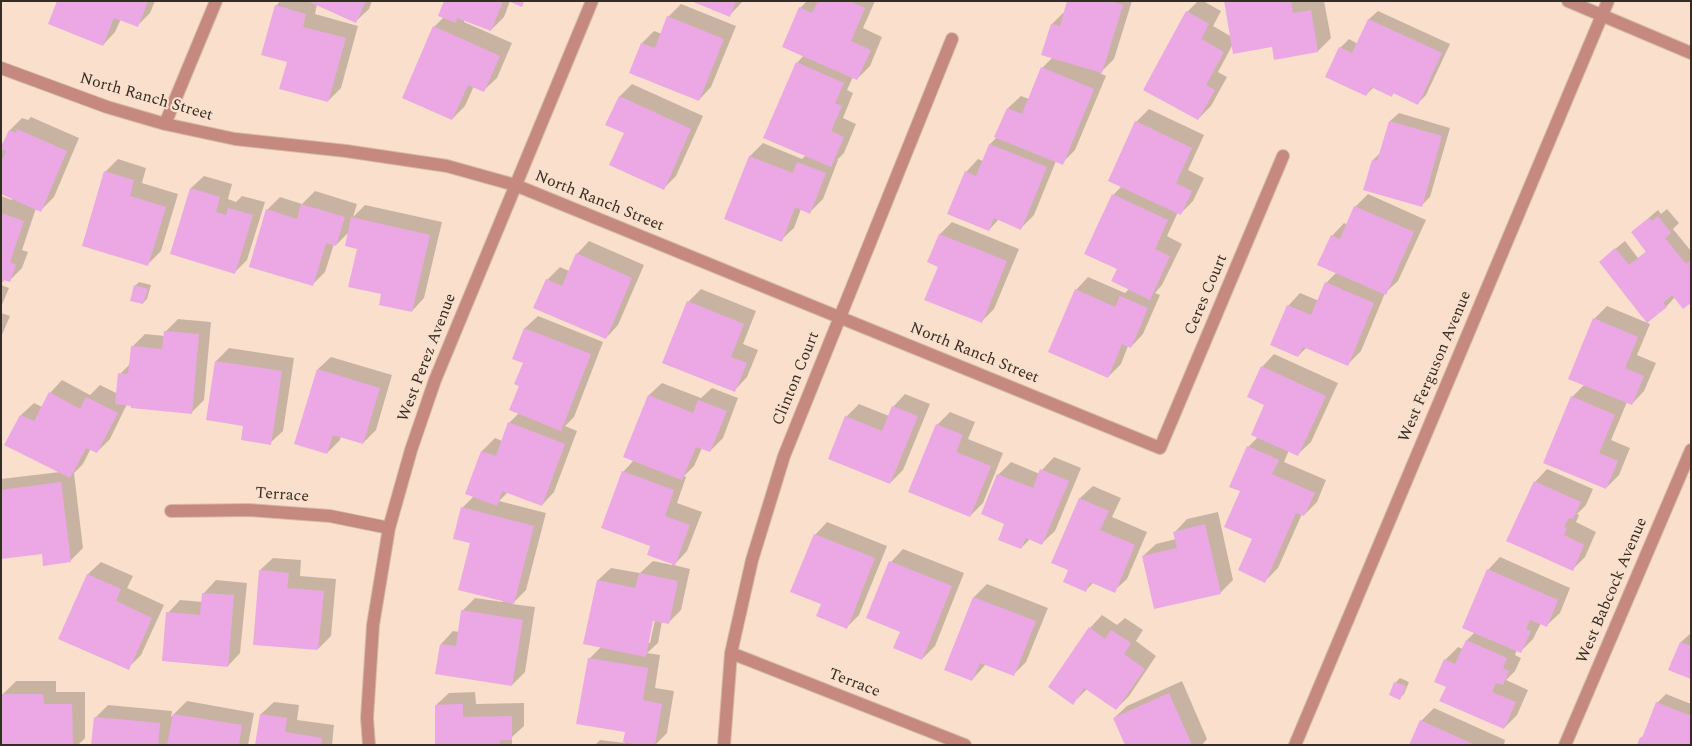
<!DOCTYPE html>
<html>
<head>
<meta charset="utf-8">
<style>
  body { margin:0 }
  #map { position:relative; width:1692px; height:746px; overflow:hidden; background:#fae0cc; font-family:Spectral,serif }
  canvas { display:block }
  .frame { position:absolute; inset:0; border:2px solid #352c24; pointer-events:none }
</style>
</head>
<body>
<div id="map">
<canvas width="1692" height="746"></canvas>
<div class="frame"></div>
</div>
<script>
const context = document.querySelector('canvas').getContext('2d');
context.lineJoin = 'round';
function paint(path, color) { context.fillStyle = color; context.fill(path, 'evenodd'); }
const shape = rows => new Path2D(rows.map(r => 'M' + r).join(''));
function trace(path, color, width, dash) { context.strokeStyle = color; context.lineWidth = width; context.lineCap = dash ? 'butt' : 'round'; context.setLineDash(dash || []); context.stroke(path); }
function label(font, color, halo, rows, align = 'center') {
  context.font = font + ' Spectral,serif'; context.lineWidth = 4.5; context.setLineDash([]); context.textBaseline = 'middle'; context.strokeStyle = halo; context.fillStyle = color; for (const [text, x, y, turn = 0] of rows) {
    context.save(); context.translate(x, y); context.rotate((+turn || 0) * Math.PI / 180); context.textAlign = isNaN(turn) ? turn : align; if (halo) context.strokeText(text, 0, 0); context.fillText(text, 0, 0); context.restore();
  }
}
paint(shape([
  [59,1,155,1,150,13,137,26,121,19,115,32,103,45],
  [280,1,372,1,369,9,356,21,317,4,315,14,358,26,341,88,328,101,289,61,276,6],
  [445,1,510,1,504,17,491,30,464,20,464,22,512,43,497,78,484,90,474,86,465,106,452,119,434,27,444,17],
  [694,1,743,1,729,16],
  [807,1,875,1,863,28,882,37,870,66,857,79,853,77,847,90,853,93,843,118,856,124,844,153,837,160,838,160,823,199,810,212,801,209,794,228,781,240,726,218,750,156,763,143,802,159,806,155,797,63,804,55,800,8],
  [1069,1,1132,1,1114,59,1100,73,1106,76,1075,150,1062,163,1056,161,1034,215,1021,228,999,219,989,230,966,172,978,159,983,161,990,144,997,137,1008,108,1021,96,1029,99,1042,68,1053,57,1052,24,1065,11],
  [1198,1,1203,1,1221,11,1213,26,1232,37,1225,1,1324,1,1331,38,1318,51,1275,58,1273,45,1233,44,1218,72,1227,77,1211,106,1198,119,1187,12],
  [681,4,736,26,711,87,699,100,642,43,654,31,662,34,668,17],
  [1378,11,1450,44,1426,95,1418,103,1395,92,1391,96,1374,87,1366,95,1340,48,1349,39,1358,44,1369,19],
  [632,84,703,116,676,176,664,188,625,132,620,96],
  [1149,109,1204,135,1188,170,1204,178,1193,201,1181,213,1178,212,1167,236,1182,244,1162,285,1155,293,1160,295,1143,334,1131,347,1128,346,1121,364,1108,377,1076,290,1088,277,1125,293,1129,289,1118,268,1113,195,1122,186,1136,122],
  [1399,113,1450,128,1430,197,1421,206,1373,160,1381,152,1390,121],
  [31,117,79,138,54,197,41,210,36,208,22,250,28,252,22,268,9,281,4,279,1,280,1,196,12,200,12,198,1,193,1,143,4,144,10,130,22,118,28,120],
  [118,159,146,168,142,183,178,194,161,251,148,264,105,172],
  [204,176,232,184,228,199,236,202,242,196,265,202,247,260,235,272,172,254,191,188],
  [315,191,357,204,353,217,365,205,442,222,424,298,412,311,382,293,349,232,336,245,334,244,325,272,312,285,267,210,280,197,302,204],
  [1368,194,1426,220,1398,281,1385,293,1361,351,1348,364,1307,347,1298,356,1288,306,1300,293,1319,301,1326,283,1337,272,1332,236,1344,223,1348,225,1355,207],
  [1667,209,1679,223,1673,229,1691,251,1691,301,1675,297,1666,307,1609,254,1625,241,1638,258,1647,251,1632,232,1658,210,1661,214],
  [952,222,1019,249,994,309,981,322,940,266,940,234],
  [589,241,644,265,618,325,606,338,547,280,560,267,569,271,577,254],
  [139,282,151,285,147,299,143,303,135,286],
  [1,285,9,288,1,307],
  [701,289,756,311,743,344,758,350,747,377,735,390,688,302],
  [1607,306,1650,324,1637,355,1656,363,1644,391,1632,404,1627,402,1611,440,1630,448,1619,475,1606,488,1572,397,1585,384,1570,378,1594,319],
  [1,313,10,316,1,337],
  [538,316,603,342,574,417,565,426,577,431,554,492,542,505,508,492,499,501,546,513,526,590,512,604,535,607,525,672,512,685,441,644,453,631,459,632,462,611,475,598,503,602,503,600,472,542,462,508,474,496,467,493,482,451,495,438,502,441,509,423,519,413,521,386,525,362,525,328],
  [178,319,211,322,204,400,191,413,127,404,110,439,97,452,91,448,83,464,74,473,83,548,70,561,43,553,1,558,1,479,60,472,21,415,34,403,42,407,50,393,62,380,90,395,100,385,118,394,120,374,130,364,132,347,145,334,165,336,165,332],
  [229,348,294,358,283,431,270,443,244,425,207,419,216,361],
  [1274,354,1338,383,1311,442,1298,454,1289,450,1284,462,1326,480,1317,502,1304,515,1302,514,1278,568,1265,581,1242,491,1231,486,1248,447,1258,437,1266,405,1262,367],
  [331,357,392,375,376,430,363,443,341,436,340,440,327,453,318,369],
  [662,383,701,398,712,388,738,398,723,438,710,451,702,448,694,466,684,476,686,477,677,503,702,512,687,551,674,565,690,569,681,610,669,622,662,621,658,643,647,653,660,655,655,688,674,691,667,733,655,745,595,745,600,740,625,743,626,731,589,659,602,646,598,580,611,568,640,573,653,561,672,565,673,563,652,546,623,472,634,460,649,395],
  [653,614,656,615,650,643,647,643],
  [905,394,930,404,903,470,890,483,846,417,859,404,889,416,893,407],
  [950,412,975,422,968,439,1003,453,983,503,970,516,937,425],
  [1054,457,1081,468,1055,531,1042,543,1030,539,1021,548,1006,523,982,514,998,475,1011,462,1040,474,1042,470],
  [1547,469,1593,489,1586,505,1577,514,1579,515,1576,522,1596,532,1585,557,1573,569,1535,482],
  [1093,486,1121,498,1112,517,1147,532,1127,579,1114,591,1094,582,1085,591,1070,569,1053,562,1080,498],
  [1218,512,1233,580,1220,593,1143,556,1156,544,1176,539,1175,532,1187,519],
  [827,522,887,546,859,615,847,627,823,603,815,535],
  [903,549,964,573,935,646,922,659,891,562],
  [1500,557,1570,588,1560,613,1547,625,1541,623,1533,639,1520,652,1517,650,1515,655,1521,658,1515,671,1506,680,1528,690,1517,715,1504,728,1447,686,1445,660,1458,647,1463,649,1467,640,1475,632,1488,570],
  [273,558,301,560,300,576,336,579,331,636,318,649,260,570],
  [101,562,133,576,127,588,164,605,141,655,128,668,60,638,88,574],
  [216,580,247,583,240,653,228,666,168,613,180,600,203,602,204,593],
  [987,584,1048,608,1026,662,1013,675,986,664,972,680,946,669,974,597],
  [1102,615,1117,625,1125,618,1143,630,1136,641,1156,656,1129,696,1116,709,1087,689,1073,703,1090,628],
  [1691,633,1691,678,1670,670,1681,642],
  [1400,678,1409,682,1404,694,1400,698,1391,695,1396,682],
  [16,681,56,681,56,692,85,692,85,738,78,745,1,745,3,740,3,694],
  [1182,681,1207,739,1202,745,1126,745,1114,718,1127,706],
  [475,692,476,704,524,703,524,726,512,737,512,745,437,745,436,705,449,693],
  [1666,694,1691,704,1691,745,1641,738,1644,735,1657,703],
  [187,701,254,713,248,745,92,745,95,718,108,705,172,711,171,717],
  [274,702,299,705,297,720,334,725,332,745,257,745,261,714],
  [1434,708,1505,740,1504,745,1410,745,1421,721]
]), '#0003');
paint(shape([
  [57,1,148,1,138,27,114,18,103,46,48,24],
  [307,1,366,1,356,23],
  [444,1,503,1,491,31,457,18,456,23,438,16],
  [508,1,524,1,522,7],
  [691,1,736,1,730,17],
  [818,1,849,1,865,8,851,41,871,50,857,80,782,47,799,7,812,13],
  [1067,1,1110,1,1123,5,1102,73,1041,55,1051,24,1060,26],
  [1224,1,1291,1,1293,13,1311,10,1318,52,1274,60,1272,47,1233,54],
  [275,5,306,14,303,27,346,38,328,102,279,89,287,62,261,55],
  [1186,11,1209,24,1201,39,1224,52,1206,85,1215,90,1198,120,1143,90],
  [667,16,724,39,699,101,629,73,641,43,655,48],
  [1368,19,1442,53,1418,105,1393,93,1392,97,1371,87,1366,96,1325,77,1339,47,1352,53],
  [433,26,500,56,484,92,468,85,452,120,402,98],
  [796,62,844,83,835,103,842,106,831,131,844,137,831,167,763,138],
  [1041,67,1094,89,1063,165,994,137,1007,108,1022,114],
  [619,96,691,129,664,190,609,165,624,133,605,125],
  [1135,121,1192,148,1176,183,1192,191,1181,215,1108,181],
  [1389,121,1442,136,1422,207,1363,190,1372,160,1377,161],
  [17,129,67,151,41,212,1,194,1,162,6,151,1,149,1,147,9,130,16,133],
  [989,144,1047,167,1021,230,994,218,989,231,947,214,965,171,976,176],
  [749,156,793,173,797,162,826,173,810,214,795,207,782,242,724,219],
  [104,171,134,180,130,196,166,207,148,266,82,246],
  [190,188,220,197,216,212,226,215,228,208,253,215,235,274,170,254],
  [1112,194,1168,220,1155,249,1170,256,1150,300,1111,281,1117,269,1084,254],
  [301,204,345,217,336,246,326,243,313,286,249,267,266,209,297,219],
  [1354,206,1414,232,1386,295,1317,265,1331,235,1340,239],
  [1,213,24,221,10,262,16,265,10,282,4,280,3,282,1,282],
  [1658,216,1671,233,1665,238,1686,264,1691,260,1691,303,1683,309,1672,295,1663,303,1667,307,1647,323,1599,262,1615,248,1629,265,1646,252,1631,232,1649,218,1652,221],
  [351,217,430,235,412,312,379,305,381,294,348,287,357,249,345,246],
  [939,234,1007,261,982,323,924,300,938,267,927,262],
  [576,253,632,278,606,339,533,308,546,279,562,286],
  [1325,282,1374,303,1348,366,1303,347,1298,357,1270,345,1287,305,1311,315],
  [134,285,148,289,143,304,130,301],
  [1075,289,1115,307,1120,296,1148,308,1131,348,1122,344,1108,378,1048,352],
  [687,301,744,324,731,357,747,363,735,392,662,363],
  [1593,318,1638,337,1625,368,1644,376,1632,405,1568,379],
  [524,328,591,354,561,431,509,410,519,386,514,384,523,363,512,359],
  [164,331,199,334,192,414,131,408,131,406,115,404,118,373,128,374,131,346,162,349],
  [215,361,282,371,271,445,241,440,243,426,206,420],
  [1261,366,1326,396,1298,456,1251,435,1264,405,1247,397],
  [317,369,380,388,363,444,333,435,327,454,294,444],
  [49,392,80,409,86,397,118,413,97,453,86,448,70,478,4,445,20,415,34,421],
  [648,395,693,413,698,400,727,411,710,452,696,447,682,480,623,457],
  [1571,396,1615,415,1599,453,1618,461,1606,489,1543,463],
  [892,406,918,416,890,484,828,459,845,416,882,431],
  [508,422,565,444,542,506,502,491,497,506,465,494,481,451,496,456],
  [936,424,963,435,956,452,991,466,970,517,908,492],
  [1247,446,1279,460,1272,474,1315,493,1304,516,1296,513,1265,583,1238,570,1252,539,1224,527,1240,491,1229,487],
  [1040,469,1069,481,1042,545,1026,538,1021,549,998,540,1004,524,981,514,997,474,1033,488],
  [622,471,674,490,665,516,690,525,675,565,647,555,650,546,601,528],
  [1534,481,1581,502,1573,519,1569,518,1564,527,1567,528,1564,535,1584,545,1573,571,1506,541],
  [61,482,71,562,43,566,42,554,1,559,1,490],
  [1079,498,1109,511,1100,530,1135,545,1115,593,1090,582,1086,592,1063,582,1068,570,1051,563],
  [461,507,534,526,514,604,458,590,470,543,453,539],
  [1205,524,1221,594,1154,609,1142,556,1177,548,1173,532],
  [814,534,875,558,847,629,816,616,821,604,790,592],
  [889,561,952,586,922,660,893,648,900,632,866,618],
  [1487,569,1558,600,1547,627,1530,620,1526,629,1531,631,1521,653,1462,628],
  [259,570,289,573,287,588,324,591,318,650,253,645],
  [639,573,678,581,669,624,653,621,646,657,583,644,597,580,635,588],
  [87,574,121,589,116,601,152,618,129,670,58,639],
  [202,593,234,595,228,667,162,661,166,612,200,615],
  [973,597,1036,621,1014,676,980,663,972,681,944,670],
  [461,610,523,620,512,686,435,674,440,644,456,646],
  [1089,627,1105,639,1111,630,1131,643,1124,654,1145,669,1116,710,1084,688,1073,705,1048,687],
  [1466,640,1507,658,1503,668,1509,671,1503,685,1496,683,1492,692,1516,702,1504,729,1439,701,1446,687,1434,682,1444,659,1455,664],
  [1680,642,1691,646,1691,679,1668,670],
  [588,658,648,668,643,700,662,704,655,745,641,745,623,742,625,732,576,724],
  [1394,682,1406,686,1400,700,1389,695],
  [1169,693,1192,745,1125,745,1113,718],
  [2,694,43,694,44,704,72,704,73,745,2,745],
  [1656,702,1691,716,1691,745,1637,745,1640,737,1642,738],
  [463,704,463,717,512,716,512,740,500,740,500,745,435,745,435,705],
  [173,714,242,725,239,745,167,745],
  [260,714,287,718,285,732,322,738,321,745,255,745],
  [94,717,160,723,158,745,91,745],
  [1420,720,1475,745,1409,745]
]), '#eba8e5');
const minor = shape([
  [1568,1,1691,53],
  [1,68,107,107,165,124,235,139,346,151,447,166,515,185,1160,448,1283,156],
  [165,124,216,1],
  [171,511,249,510,330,516,389,528],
  [731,653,965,745],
  [369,745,367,718,373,625,389,528,411,450,435,380,592,1],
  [724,745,731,653,752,560,784,456,952,39],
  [1295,745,1608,1],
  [1565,745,1691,450]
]);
trace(minor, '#d3bcaa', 14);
trace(minor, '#c68980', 12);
label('16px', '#352c24', '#fae0cc', [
  ["North Ranch Street",146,98,16],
  ["North Ranch Street",599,202,22],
  ["Ceres Court",1207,295,-67],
  ["North Ranch Street",974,354,22],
  ["West Perez Avenue",428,358,-69],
  ["West Ferguson Avenue",1436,367,-67],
  ["Clinton Court",797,379,-68],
  ["Terrace",282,496,4],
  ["West Babcock Avenue",1613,591,-67],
  ["Terrace",854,684,21]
]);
</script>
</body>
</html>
